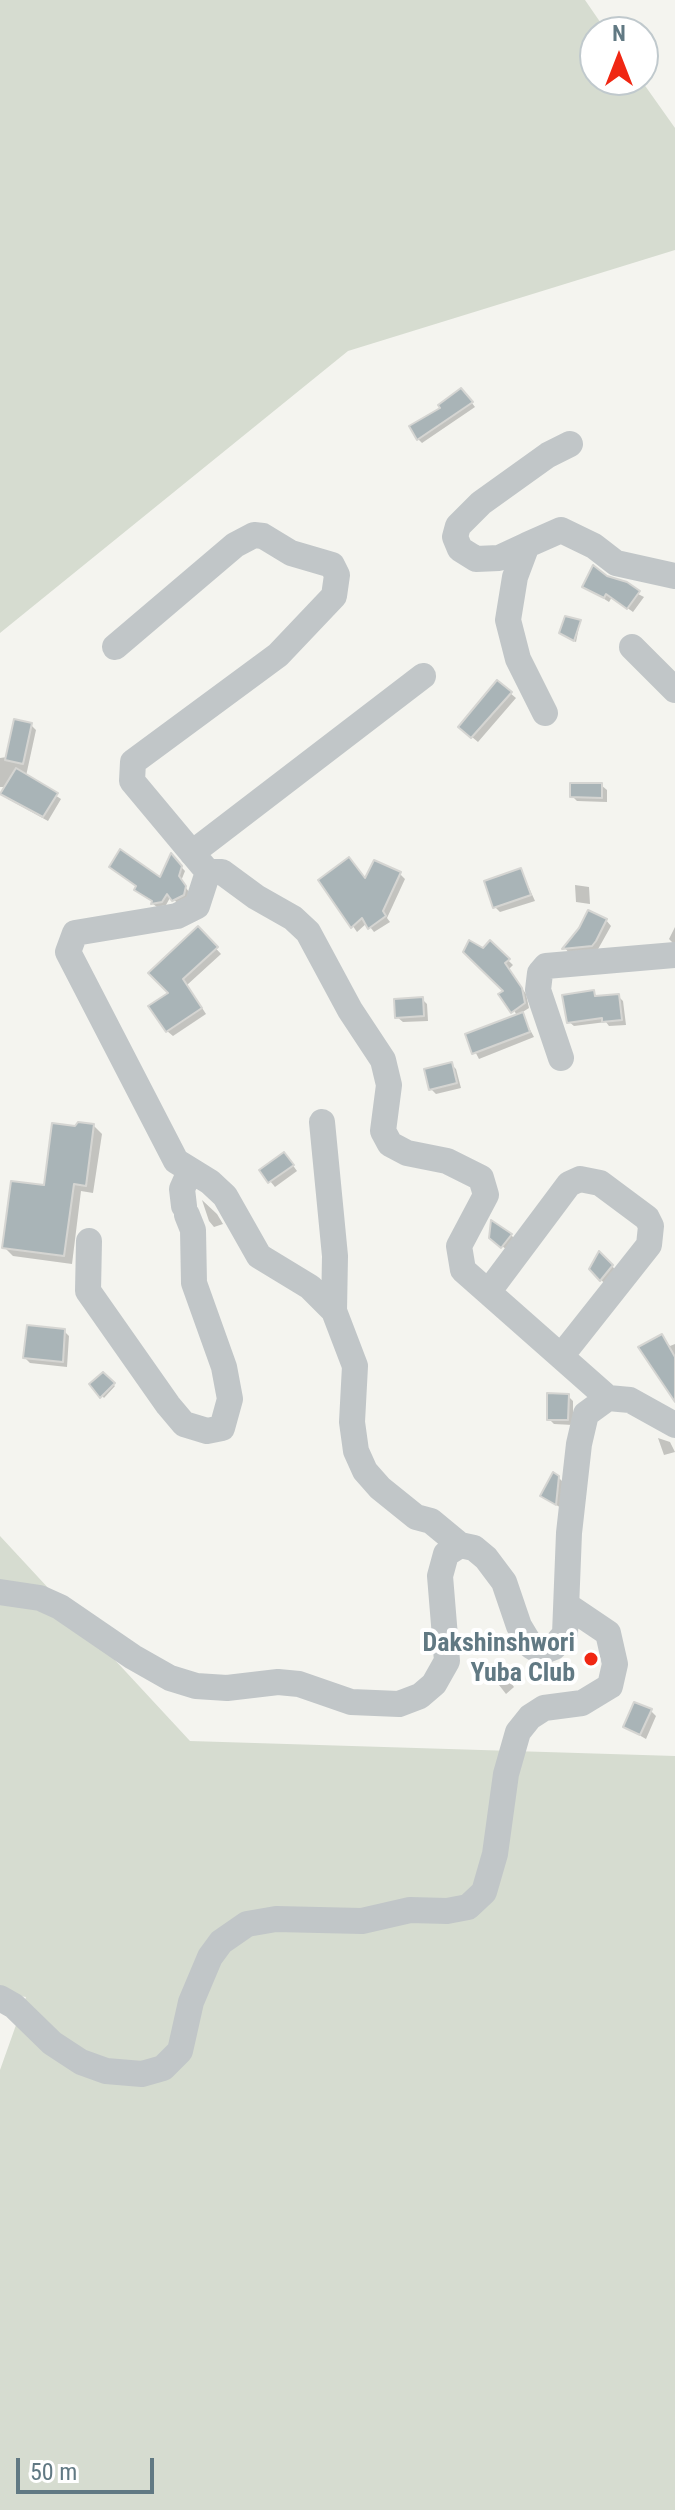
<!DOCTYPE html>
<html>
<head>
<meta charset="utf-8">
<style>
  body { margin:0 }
  #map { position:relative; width:675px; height:2510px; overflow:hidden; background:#f4f4ef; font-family:"Roboto Condensed",sans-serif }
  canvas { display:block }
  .north { position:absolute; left:579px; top:16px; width:80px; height:80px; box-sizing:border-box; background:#fff; border:2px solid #c0c9cd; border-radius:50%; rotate:0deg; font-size:22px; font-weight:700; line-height:32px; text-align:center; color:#617983 }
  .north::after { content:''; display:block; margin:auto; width:28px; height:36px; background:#f02713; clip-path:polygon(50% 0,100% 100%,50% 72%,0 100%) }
  .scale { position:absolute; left:16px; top:2458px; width:138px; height:36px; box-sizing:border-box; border:4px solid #617983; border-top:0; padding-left:10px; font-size:24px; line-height:28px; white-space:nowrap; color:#617983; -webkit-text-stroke:6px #fff; paint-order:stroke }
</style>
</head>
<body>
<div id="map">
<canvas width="675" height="2510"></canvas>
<div class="north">N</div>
<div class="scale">50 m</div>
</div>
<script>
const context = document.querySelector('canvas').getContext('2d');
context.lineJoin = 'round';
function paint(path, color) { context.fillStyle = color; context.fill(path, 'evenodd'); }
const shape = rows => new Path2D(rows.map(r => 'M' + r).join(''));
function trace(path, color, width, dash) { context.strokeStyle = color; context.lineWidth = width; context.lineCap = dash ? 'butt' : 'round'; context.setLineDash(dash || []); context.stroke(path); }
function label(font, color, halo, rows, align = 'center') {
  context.font = font + ' "Roboto Condensed",sans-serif'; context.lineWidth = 8; context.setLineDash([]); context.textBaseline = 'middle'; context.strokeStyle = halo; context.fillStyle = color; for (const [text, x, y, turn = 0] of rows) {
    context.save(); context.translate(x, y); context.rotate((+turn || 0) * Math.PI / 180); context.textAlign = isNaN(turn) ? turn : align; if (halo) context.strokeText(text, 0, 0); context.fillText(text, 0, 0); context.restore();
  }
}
paint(shape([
  [0,0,585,0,607,32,595,32,595,80,641,80,675,128,675,250,348,351,0,633],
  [0,1536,190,1741,675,1756,675,2510,0,2510,0,2070,26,1997,0,1993]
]), '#d6dcd0');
paint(shape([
  [465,394,475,407,422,443,418,439,443,409],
  [606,578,644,597,633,612,612,597,609,602,584,586],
  [580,622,576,642,563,635],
  [510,693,516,698,478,742,466,732],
  [31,725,36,730,26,776,61,799,48,821,8,799,3,794,7,787,0,787,0,758,7,757],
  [601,785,607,790,607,802,577,801,572,796],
  [172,857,185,871,181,881,189,892,187,898,177,903,171,896,166,905,157,907,153,904],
  [521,870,535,901,500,912,495,907],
  [400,874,405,879,387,918,390,922,374,932,367,923,357,932,321,880,366,881],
  [575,885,589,887,590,904,576,902],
  [606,920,611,926,597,951,569,953,565,948],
  [675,927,675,945,669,939],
  [198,929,221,954,187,985,206,1014,173,1036,167,1031,171,993],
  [490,943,513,965,509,969,526,994,529,1008,521,1013,534,1037,479,1059,467,1036,517,1016,484,950],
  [593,993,598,998,618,996,623,1001,626,1025,609,1026,606,1022,574,1026,568,1021],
  [422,999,427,1004,428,1021,403,1022,397,1017],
  [451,1064,456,1069,461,1088,436,1094,431,1089],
  [53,1125,94,1126,102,1134,93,1193,81,1191,72,1264,13,1256,4,1247,45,1187],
  [289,1160,297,1171,275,1187,261,1170],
  [202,1200,217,1214,223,1224,214,1227,209,1221],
  [511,1235,516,1240,508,1251,494,1239],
  [599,1254,617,1271,606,1285,591,1269],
  [64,1331,69,1336,67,1367,30,1363,25,1358],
  [661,1336,670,1346,675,1344,675,1400],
  [103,1375,115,1386,104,1398,92,1384],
  [568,1396,573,1401,573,1425,554,1424,549,1419],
  [658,1438,670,1442,675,1452,664,1455],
  [558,1477,564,1483,561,1508,543,1496],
  [501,1670,514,1687,506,1694,492,1676],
  [651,1711,656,1716,646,1739,625,1727]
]), '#0003');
const building = shape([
  [461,388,473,402,417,440,409,426,440,408,438,405,461,388],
  [593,565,607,576,627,582,640,591,627,609,606,594,604,598,582,587,593,565],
  [565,616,581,620,574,641,559,633,565,616],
  [497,680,512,692,471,738,458,727,497,680],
  [14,719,32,723,23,764,5,760,14,719],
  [16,768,58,793,43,817,0,794,16,768],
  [570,783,602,783,602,798,570,797,570,783],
  [120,849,160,877,171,853,182,866,179,876,186,886,184,895,172,901,167,894,162,902,151,904,152,901,134,890,136,886,109,867,120,849],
  [349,857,365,878,374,860,401,872,383,911,386,916,368,929,362,918,351,928,318,880,349,857],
  [521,868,531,895,493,908,484,881,521,868],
  [588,910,607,919,596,941,592,946,562,949,579,928,588,910],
  [198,926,218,947,183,979,202,1008,166,1032,148,1006,168,993,148,973,198,926],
  [469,940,483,948,490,940,510,959,505,963,522,988,525,1003,511,1013,498,994,503,991,463,952,469,940],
  [594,990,595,996,619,994,622,1020,602,1022,602,1018,567,1023,562,995,594,990],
  [423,997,424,1016,395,1018,394,999,423,997],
  [523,1012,530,1032,472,1054,465,1034,523,1012],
  [452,1062,457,1083,429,1090,424,1069,452,1062],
  [78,1122,94,1124,86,1186,74,1184,64,1256,2,1248,11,1181,44,1185,52,1123,75,1126,78,1122],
  [284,1152,294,1165,268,1183,259,1170,284,1152],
  [491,1220,512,1234,501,1248,489,1238,491,1220],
  [599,1251,613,1265,600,1281,589,1269,599,1251],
  [27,1325,65,1329,63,1362,23,1358,27,1325],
  [662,1334,675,1357,675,1402,638,1347,662,1334],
  [103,1372,115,1383,100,1398,89,1384,103,1372],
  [547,1393,569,1394,568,1420,547,1420,547,1393],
  [553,1472,559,1476,556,1505,540,1496,553,1472],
  [634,1702,652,1709,640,1735,623,1727,634,1702]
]);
paint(building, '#a9b4b7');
trace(building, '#d5d5d2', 2);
trace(shape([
  [527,545,499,558,476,559,460,549,455,537,458,526,481,503,548,455,570,444],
  [115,647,235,545,254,535,263,536,291,553,332,565,337,575,334,596,278,655,133,762,132,781,208,872],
  [632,647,675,690],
  [545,713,518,659,508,620,515,577,527,545,561,530,594,546,616,563,675,576],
  [192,853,423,676],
  [561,1058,538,990,540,973,546,966,675,955],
  [322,1122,335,1256,334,1311],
  [184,1206,182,1189,190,1171],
  [89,1241,88,1291,168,1405,184,1424,207,1431,222,1428,230,1399,224,1367,194,1283,193,1230,187,1215],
  [489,1291,569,1184,580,1179,600,1183,647,1218,651,1226,649,1245,562,1355],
  [460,1545,431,1521,416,1517,380,1488,365,1471,356,1451,352,1422,355,1366,334,1311,310,1287,259,1256,225,1196,210,1182,176,1161,68,952,75,933,177,916,197,906,208,872,222,872,256,897,293,918,308,932,350,1010,383,1060,389,1085,383,1131,390,1144,407,1153,447,1161,481,1178,486,1195,459,1246,463,1270,608,1398],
  [0,1592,40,1598,60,1607,133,1657,170,1678,196,1686,227,1688,278,1682,299,1684,351,1702,399,1704,420,1696,434,1684,447,1661,440,1576,446,1554,460,1545,474,1548,486,1558,504,1582,519,1626,531,1646,541,1652,554,1647,565,1634,569,1533,579,1444,586,1414,608,1398,630,1400,675,1425],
  [0,1998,14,2006,52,2043,81,2062,106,2071,142,2074,163,2068,180,2051,191,2002,210,1957,221,1942,247,1924,276,1919,362,1921,410,1910,447,1911,468,1907,484,1892,495,1854,506,1774,518,1732,530,1717,544,1708,582,1703,610,1686,615,1664,608,1633,568,1606]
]), '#c1c6c8', 26);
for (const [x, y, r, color] of [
  [591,1659,8,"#f02713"]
]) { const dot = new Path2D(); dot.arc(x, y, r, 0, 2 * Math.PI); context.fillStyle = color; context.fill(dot); trace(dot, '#fff', 3); }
label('bold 26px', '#617983', '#fff', [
  ["Dakshinshwori",575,1644],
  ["Yuba Club",575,1674]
], 'right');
</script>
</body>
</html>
